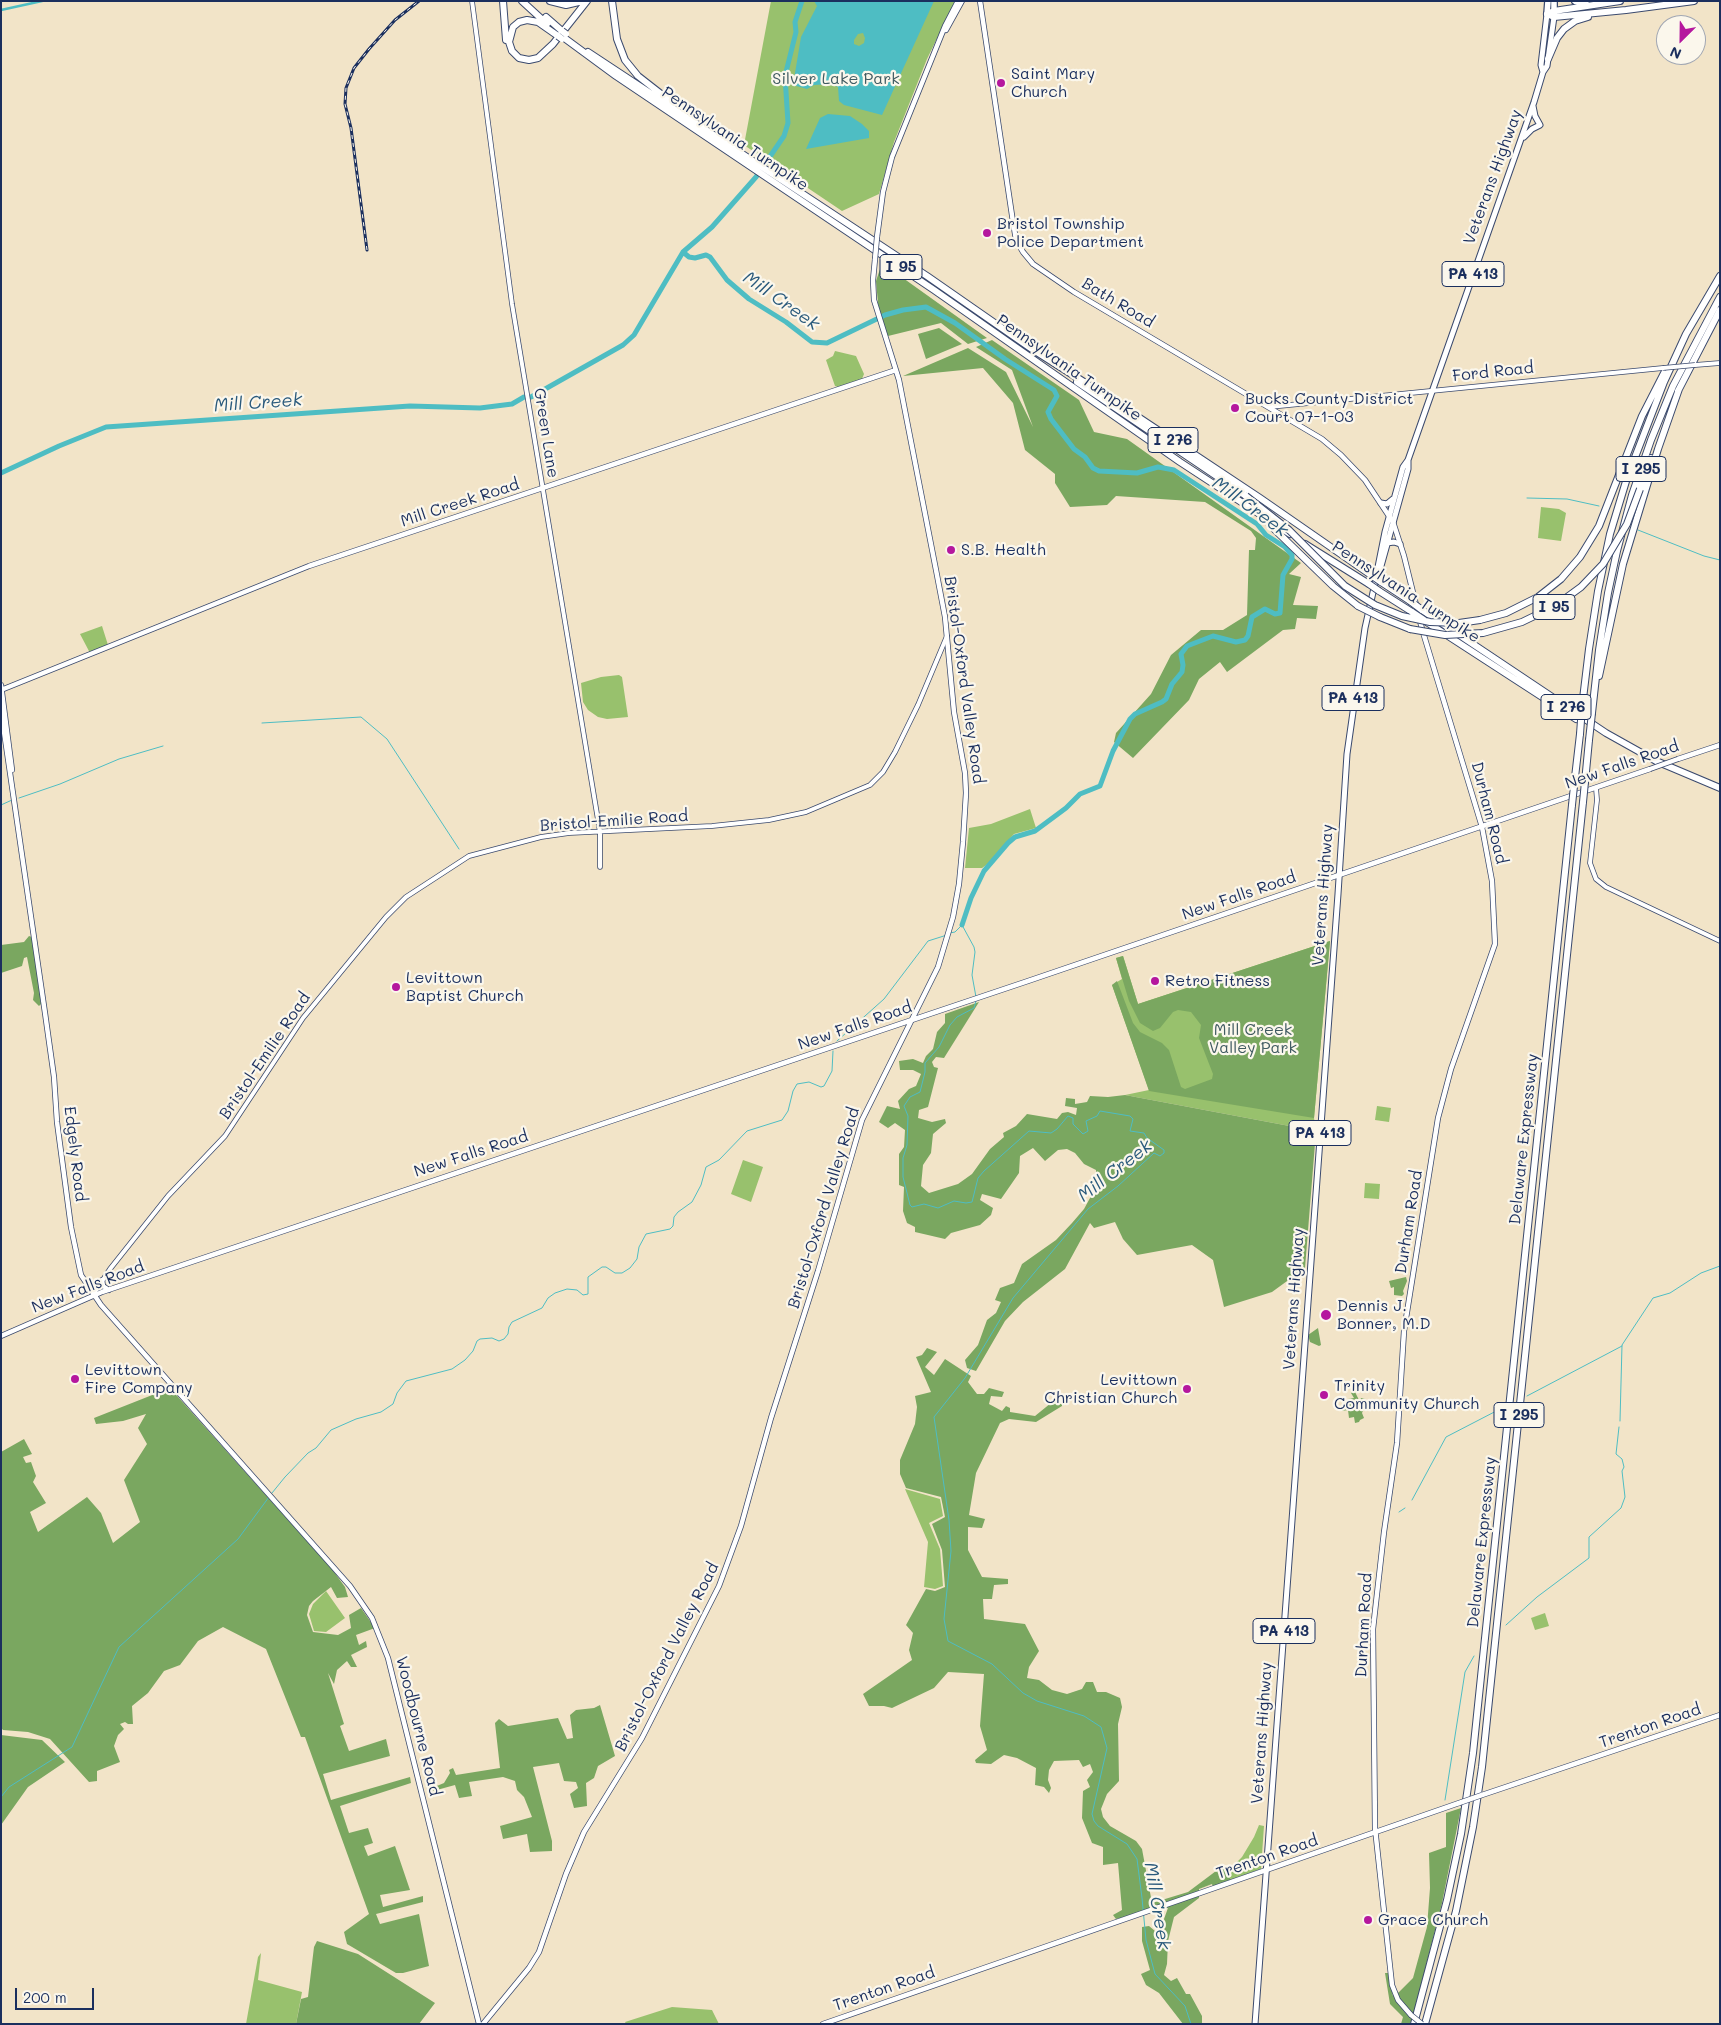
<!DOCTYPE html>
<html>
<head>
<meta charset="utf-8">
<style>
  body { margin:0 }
  #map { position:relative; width:1721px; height:2025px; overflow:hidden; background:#f2e4c8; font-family:Mali,sans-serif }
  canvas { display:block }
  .frame { position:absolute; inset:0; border:2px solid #1b2f5e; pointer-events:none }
  .north { position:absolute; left:1656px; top:15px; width:50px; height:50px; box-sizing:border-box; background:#fbf7ec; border:1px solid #a1a7b3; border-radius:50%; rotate:203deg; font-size:14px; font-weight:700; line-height:20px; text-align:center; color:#1b2f5e }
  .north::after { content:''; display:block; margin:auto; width:18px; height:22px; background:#b5179e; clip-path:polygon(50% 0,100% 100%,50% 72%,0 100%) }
  .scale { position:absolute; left:15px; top:1988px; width:79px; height:22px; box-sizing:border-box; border:2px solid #1b2f5e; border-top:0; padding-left:6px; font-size:15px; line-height:18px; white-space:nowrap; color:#1b2f5e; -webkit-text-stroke:4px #fbf7ec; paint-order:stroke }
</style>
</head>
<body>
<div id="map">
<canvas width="1721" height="2025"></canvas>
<div class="frame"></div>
<div class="north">N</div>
<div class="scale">200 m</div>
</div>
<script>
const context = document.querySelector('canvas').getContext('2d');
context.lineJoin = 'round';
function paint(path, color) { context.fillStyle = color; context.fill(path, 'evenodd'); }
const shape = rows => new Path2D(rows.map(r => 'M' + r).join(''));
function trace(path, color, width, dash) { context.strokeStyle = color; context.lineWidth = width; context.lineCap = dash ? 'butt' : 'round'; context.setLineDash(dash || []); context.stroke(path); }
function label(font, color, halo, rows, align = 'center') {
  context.font = font + ' Mali,sans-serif'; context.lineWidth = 4.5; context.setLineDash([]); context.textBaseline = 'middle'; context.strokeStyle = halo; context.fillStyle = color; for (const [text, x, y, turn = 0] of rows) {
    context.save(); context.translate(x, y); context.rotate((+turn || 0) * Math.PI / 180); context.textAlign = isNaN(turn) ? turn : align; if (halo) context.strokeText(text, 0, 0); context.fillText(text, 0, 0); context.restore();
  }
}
paint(shape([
  [771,1,955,1,927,59,894,142,879,194,842,211,744,145],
  [835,351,856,356,864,374,862,379,838,387,835,386,826,360,833,356],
  [1541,507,1559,509,1566,513,1561,541,1538,538],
  [102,626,108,645,90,653,80,634],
  [619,675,622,677,628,717,607,719,598,717,588,710,583,702,581,683,601,677],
  [1030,809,1036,828,1014,834,989,863,982,868,965,868,969,828,991,824],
  [1330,941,1314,1118,1316,1131,1125,1095,1149,1090,1112,985,1122,979,1116,958,1123,956,1138,1004],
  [1377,1106,1391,1108,1389,1122,1375,1120],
  [743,1160,763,1167,751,1202,731,1194],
  [1365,1183,1380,1184,1379,1199,1364,1198],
  [905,1489,940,1499,943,1516,929,1523,940,1549,943,1586,935,1589,924,1587,928,1542],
  [326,1591,345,1618,326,1632,314,1631,309,1614,313,1604],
  [1545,1613,1549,1626,1535,1630,1531,1618],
  [1259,1825,1264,1826,1261,1869,1231,1880,1227,1872,1242,1857,1254,1837],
  [261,1953,258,1980,302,1992,296,2024,246,2024,258,1957],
  [672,2007,712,2010,719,2024,626,2024,625,2022]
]), '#98c16d');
paint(shape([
  [882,263,987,338,968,344,941,323,888,336,879,314,876,281],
  [939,328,962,344,926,359,918,334],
  [992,340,1079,400,1094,432,1127,439,1301,563,1289,574,1301,577,1293,605,1318,606,1316,619,1297,618,1295,629,1283,630,1227,672,1220,662,1199,679,1189,700,1133,758,1114,742,1116,733,1151,694,1171,655,1201,630,1223,630,1247,615,1249,550,1255,550,1256,538,1251,531,1205,502,1116,496,1107,505,1070,507,1055,483,1055,474,1025,450,1013,403,983,368,903,376,968,348,1006,372,1033,427,1012,370,976,347],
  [29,936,32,937,40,987,41,1004,39,1006,33,1000,34,993,27,957,24,958,22,966,1,973,1,945,24,942],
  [1330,941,1314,1118,1149,1091,1112,985,1117,981,1133,1023,1140,1032,1162,1043,1169,1050,1181,1087,1185,1089,1212,1079,1213,1074,1199,1038,1201,1025,1191,1012,1178,1010,1173,1012,1160,1028,1153,1031,1140,1023,1129,1001,1116,958,1123,956,1138,1004],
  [979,1002,944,1058,936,1057,932,1062,934,1067,938,1068,928,1107,919,1110,918,1118,932,1122,945,1119,946,1123,933,1134,931,1153,923,1165,921,1186,929,1193,958,1184,972,1174,990,1149,1004,1137,1003,1133,1016,1126,1027,1114,1057,1119,1062,1113,1068,1112,1076,1115,1077,1108,1065,1106,1066,1098,1075,1099,1075,1104,1087,1102,1090,1096,1108,1097,1125,1095,1316,1131,1305,1268,1272,1292,1224,1307,1213,1260,1192,1245,1137,1255,1123,1239,1115,1222,1094,1228,1090,1223,1065,1269,1023,1302,1005,1321,976,1371,967,1368,965,1360,978,1345,987,1320,996,1313,1001,1302,995,1300,1000,1288,1014,1283,1022,1264,1056,1240,1072,1223,1084,1209,1096,1187,1096,1170,1084,1164,1075,1153,1067,1149,1058,1150,1045,1161,1033,1148,1020,1156,1019,1173,1001,1199,982,1194,980,1200,993,1208,991,1215,980,1225,951,1233,945,1239,915,1232,915,1227,907,1223,903,1211,904,1187,899,1185,899,1154,904,1147,905,1130,895,1123,888,1128,879,1122,887,1106,900,1109,898,1101,909,1089,916,1086,921,1074,913,1070,900,1070,899,1061,913,1059,923,1063,926,1056,933,1049,937,1032,945,1023,945,1014],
  [1406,1277,1407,1281,1403,1291,1404,1294,1402,1296,1394,1295,1394,1287,1391,1288,1389,1281],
  [1318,1328,1321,1345,1319,1346,1310,1342,1308,1335],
  [927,1348,937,1352,925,1367,934,1375,945,1359,971,1376,968,1382,977,1394,984,1394,989,1388,1004,1392,1002,1397,991,1396,989,1404,1002,1411,1006,1406,1010,1408,1010,1412,1035,1416,1051,1403,1062,1404,1062,1406,1036,1422,1009,1419,1000,1423,976,1473,969,1515,985,1519,982,1528,968,1527,968,1550,982,1577,1008,1579,1008,1584,994,1585,992,1599,983,1599,984,1619,1025,1624,1039,1651,1029,1667,1027,1678,1039,1680,1052,1690,1067,1694,1082,1689,1086,1682,1093,1682,1097,1692,1106,1692,1120,1698,1122,1707,1118,1724,1119,1781,1107,1794,1101,1809,1103,1817,1110,1826,1136,1841,1142,1849,1152,1903,1188,1892,1224,1865,1231,1880,1213,1887,1212,1884,1199,1889,1199,1898,1174,1917,1168,1941,1167,1964,1164,1975,1171,1981,1177,1978,1186,1994,1190,1994,1202,2016,1202,2024,1183,2024,1159,1993,1146,1985,1141,1974,1150,1970,1142,1941,1142,1927,1149,1926,1155,1931,1160,1930,1168,1908,1116,1919,1113,1915,1122,1910,1118,1863,1103,1865,1103,1847,1092,1843,1082,1818,1083,1791,1090,1787,1087,1780,1093,1772,1090,1764,1083,1767,1079,1760,1054,1761,1049,1770,1048,1780,1051,1788,1049,1793,1044,1787,1035,1785,1036,1768,1017,1758,1004,1755,991,1764,976,1763,975,1760,987,1750,980,1726,984,1674,948,1672,934,1688,892,1708,884,1706,869,1706,863,1694,912,1660,909,1650,913,1633,906,1625,926,1589,935,1591,945,1587,942,1550,932,1524,945,1517,941,1497,906,1488,900,1474,900,1460,915,1424,917,1407,915,1396,931,1392,916,1357,922,1355],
  [170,1388,332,1569,345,1587,348,1597,337,1598,331,1587,313,1601,309,1606,307,1615,313,1632,338,1635,351,1628,349,1615,361,1608,375,1628,356,1635,359,1645,366,1641,367,1647,351,1655,357,1667,351,1667,347,1661,337,1670,334,1684,328,1673,344,1724,340,1726,349,1751,386,1739,390,1756,323,1774,331,1800,410,1777,411,1783,340,1806,349,1833,368,1828,373,1843,364,1846,368,1856,395,1846,410,1890,380,1895,383,1907,423,1896,423,1902,376,1914,380,1924,419,1914,429,1966,403,1973,396,1973,347,1944,344,1932,369,1914,305,1737,301,1737,266,1649,223,1627,198,1641,180,1665,164,1671,148,1693,132,1706,133,1724,128,1724,125,1722,120,1724,124,1729,118,1735,114,1746,120,1762,97,1771,97,1781,89,1782,50,1739,28,1732,3,1730,1,1728,1,1452,24,1439,32,1454,23,1457,26,1463,31,1462,36,1476,33,1482,46,1503,30,1512,38,1532,87,1497,101,1513,113,1543,140,1522,124,1480,147,1444,138,1428,146,1414,123,1421,96,1424,94,1418],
  [1354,1390,1359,1400,1360,1401,1361,1398,1365,1399,1369,1404,1369,1407,1365,1406,1362,1413,1364,1418,1360,1420,1359,1422,1355,1423,1354,1417,1349,1418,1348,1410,1341,1411,1344,1407,1343,1403,1349,1402,1348,1399,1354,1398,1351,1393],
  [600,1705,615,1756,598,1766,594,1778,586,1783,587,1806,574,1808,570,1794,578,1788,576,1782,564,1781,559,1763,533,1767,552,1841,552,1851,530,1852,527,1834,503,1839,500,1826,532,1817,524,1797,517,1790,515,1781,503,1777,469,1782,472,1796,459,1798,455,1785,433,1791,432,1788,444,1783,450,1773,449,1770,453,1768,456,1775,500,1768,495,1723,499,1719,508,1726,558,1718,567,1739,573,1738,570,1715,576,1710,594,1708],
  [1,1735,42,1740,65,1762,28,1787,1,1825],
  [1461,1808,1442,1903,1414,2012,1410,2024,1401,2024,1403,2017,1390,2004,1385,1973,1388,1973,1393,1996,1399,1992,1413,1978,1427,1927,1430,1888,1429,1853,1446,1847,1446,1813],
  [317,1941,358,1954,435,2003,419,2024,296,2024,301,1999,308,1997,314,1947]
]), '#7aa760');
paint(shape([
  [814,1,934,1,882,115,844,105,839,101,838,87,831,84,814,85,807,89,793,85,801,37,817,6],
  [863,33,865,38,864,43,859,46,854,44,854,40,858,34],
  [828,114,850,116,862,124,869,131,869,138,806,149,820,118]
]), '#4ebdc3');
trace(shape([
  [1527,498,1567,499,1599,506],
  [1638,530,1704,556,1720,560],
  [262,723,361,717,387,739,459,849],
  [19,798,60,784,119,759,163,746],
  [1,805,12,800],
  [950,933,955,932,962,925,974,947,975,952,972,975,976,997],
  [976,1001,974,1008,957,1017,950,1025,939,1047,925,1063,925,1072,920,1092,910,1097,904,1106,908,1116,907,1145,903,1158,903,1177,910,1205,912,1207,924,1204,938,1208,954,1201,966,1203,972,1202,978,1178,984,1171,1029,1131,1051,1133,1057,1129,1068,1116,1073,1118,1073,1124,1083,1134,1088,1131,1086,1121,1097,1116,1100,1111,1130,1116,1133,1119,1130,1131,1144,1133,1147,1138,1164,1150,1164,1153,1160,1156,1154,1153,1118,1186,1088,1209,1013,1298,965,1378,934,1417,949,1520,951,1551,944,1619,948,1641,992,1664,1023,1693,1037,1701,1084,1716,1101,1727,1107,1748,1092,1814,1094,1821,1098,1826,1127,1844,1137,1859,1142,1898,1146,1940,1155,1974,1185,2006,1191,2024],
  [837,1041,884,999,928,941,947,935],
  [1527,1396,1622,1346],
  [1620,1421,1622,1345,1653,1298,1670,1293,1701,1273,1720,1266],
  [272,1493,285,1477,308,1453,316,1448,331,1430,356,1419,381,1412,393,1404,397,1393,406,1381,452,1369,465,1360,473,1351,477,1341,480,1339,492,1338,499,1341,504,1339,508,1334,509,1327,512,1322,542,1308,548,1298,555,1293,567,1289,577,1290,583,1295,588,1294,588,1277,602,1267,606,1267,615,1273,622,1273,630,1268,637,1259,639,1247,646,1234,670,1229,673,1226,674,1217,678,1212,692,1202,701,1185,706,1167,719,1160,747,1131,782,1120,788,1111,793,1091,797,1084,809,1082,821,1087,824,1086,832,1071,833,1051],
  [1412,1500,1446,1437,1504,1407],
  [1399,1512,1405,1508],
  [1506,1625,1537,1597,1589,1558,1589,1537,1621,1508,1625,1497,1622,1471,1624,1467,1622,1459,1616,1454,1619,1427],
  [1,1797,9,1787,72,1747,119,1647,238,1539,269,1497],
  [1445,1800,1465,1672,1474,1656]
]), '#4ebdc3', 1);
trace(shape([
  [1,10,42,1]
]), '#4ebdc3', 2.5);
trace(shape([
  [683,252,689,257,695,258,706,255,710,257,727,280,749,299,786,322,812,342,827,343,885,315,903,310,926,307,955,323,1005,359,1054,390,1057,396,1048,412,1051,419,1074,449,1085,457,1093,468,1099,471,1137,473,1158,467,1174,470,1257,524,1266,535,1285,547,1292,555,1292,559,1283,575,1280,613,1275,614,1265,609,1252,617,1248,636,1245,640,1236,642,1213,636,1187,646,1181,654,1183,665,1182,672,1172,684,1166,699,1162,702,1135,714,1130,719,1113,751,1100,786,1080,794,1066,808,1035,831,1015,837,1008,843,984,871,971,898,962,925],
  [531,397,623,345,634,335,683,252,712,227,756,177,784,136,788,123,785,76,796,32,795,22,802,1],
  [1,473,59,446,106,427,410,406,480,408,512,404,524,397]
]), '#4ebdc3', 5);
const tertiary = shape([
  [472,1,512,304,600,832,600,867],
  [1695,365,1720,363],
  [1269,407,1663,368],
  [1596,788,1597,800,1590,863,1596,879,1606,887,1720,941],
  [93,1295,110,1269,168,1196,225,1136,303,1018,386,917,406,897,469,856,541,837,569,833,712,826,769,820,806,812,870,785,883,772,895,752,918,705,947,636]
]);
const secondary = shape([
  [980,1,1013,222,1016,240,1023,252,1033,264,1074,292,1322,439,1341,455,1365,480,1393,522,1404,556,1422,629,1482,827,1492,881,1495,944,1451,1069,1438,1118,1404,1331,1397,1443,1384,1532,1373,1629,1375,1828,1392,1985,1398,2000,1411,2015],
  [946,30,962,1],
  [877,237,883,192,892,157,945,26,958,1],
  [1,685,12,770],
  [1,690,309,566,896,370],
  [1,711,45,1013,54,1077,57,1122,71,1227,81,1275,101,1305,350,1586,372,1618,388,1658,479,2024],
  [1678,759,1720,745],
  [102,1280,103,1286,109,1290],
  [1,1336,102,1292,1028,981,1650,769],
  [1482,1795,1720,1715],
  [483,2024,529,1968,539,1952,566,1874,584,1832,642,1738,719,1586,741,1526,771,1418,818,1271,862,1120,938,967,953,917,959,884,963,842,966,793,965,773,954,712,945,617,936,570,899,380,874,300,873,280,875,259],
  [823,2024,1459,1803]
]);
const primary = shape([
  [1543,72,1541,65,1547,14],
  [1524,137,1532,129,1540,125,1535,116,1533,106],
  [1381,503,1387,504,1393,499],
  [1387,543,1394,542,1400,544],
  [1376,577,1385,532,1403,467,1408,460,1534,102,1543,72,1547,66,1554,17],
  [1255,2024,1338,894,1347,754,1365,628,1376,579,1381,566,1408,469,1408,460]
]);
const trunk = shape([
  [1547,14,1548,1],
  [1554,14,1554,1]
]);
const motorway = shape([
  [503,1,506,40],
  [522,1,547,24],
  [550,1,566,5,583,1],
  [612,1,617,39,625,60,638,76,670,101],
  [1575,1,1586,4],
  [1547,14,1554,17,1626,10,1694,1],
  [1547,14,1554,11,1620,1],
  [546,17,562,31],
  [558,36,538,22,527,20,519,22,513,27,509,42,512,51,519,58,529,60,538,58,553,44,587,1],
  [563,37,616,76,934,290,1180,462,1290,534],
  [588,52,927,276,1032,349,1117,403,1260,498,1371,575],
  [1548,59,1557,38,1564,29,1575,21,1588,17],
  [1077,382,1246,496],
  [1678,391,1720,310],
  [1640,489,1651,458],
  [1270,525,1333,586,1358,606],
  [1305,544,1369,584],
  [1381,582,1410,601],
  [1379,591,1412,612],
  [1422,610,1606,733,1656,761,1720,788],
  [1380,617,1410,629],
  [1480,620,1506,613,1538,597,1561,579,1580,557,1599,526,1642,416,1664,373],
  [1425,621,1576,719],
  [1599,676,1623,564,1658,449,1679,389],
  [1582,707,1589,649,1598,591,1610,534,1627,478,1664,382,1686,334,1720,276],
  [1592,713,1599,650,1608,593,1617,551,1632,495,1651,440,1673,386,1720,297],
  [1585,782,1589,740],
  [1574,786,1580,734],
  [1414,2024,1447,1900,1461,1834,1473,1753,1572,805],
  [1425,2024,1456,1911,1473,1827,1482,1767,1583,802]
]);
trace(tertiary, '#3b4a6e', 5.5);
trace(secondary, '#3b4a6e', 6);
trace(primary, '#3b4a6e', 7);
trace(trunk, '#3b4a6e', 8);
trace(motorway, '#3b4a6e', 8);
trace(tertiary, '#fff', 4);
trace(secondary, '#fff', 4.5);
trace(primary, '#fff', 5);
trace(trunk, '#fff', 5.5);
trace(motorway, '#fff', 6);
const rail = shape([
  [367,250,351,128,345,104,346,88,354,68,369,49,395,20,419,1]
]);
trace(rail, '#1b2f5e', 3);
trace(rail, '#fbf7ec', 1, [4]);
const tertiaryBridge = shape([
  [1663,368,1695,365]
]);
const secondaryBridge = shape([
  [875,259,877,237],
  [1650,769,1678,759],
  [1459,1803,1482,1795],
  [1411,2015,1422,2024]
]);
const motorwayBridge = shape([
  [562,31,566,34],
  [558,36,562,39],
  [1246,496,1289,530,1345,586,1375,605,1402,616,1430,622,1459,623,1480,620],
  [1371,575,1381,582],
  [1369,584,1379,591],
  [1410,601,1422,610],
  [1358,606,1380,617],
  [1412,612,1424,620],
  [1410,629,1445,635,1483,633,1522,622,1555,606,1581,587,1603,564,1627,524,1640,489],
  [1580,734,1582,707],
  [1589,740,1592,713],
  [1583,802,1585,782],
  [1572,805,1574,786]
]);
trace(tertiaryBridge, '#3b4a6e', 5.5, []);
trace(secondaryBridge, '#3b4a6e', 6, []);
trace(motorwayBridge, '#3b4a6e', 8, []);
trace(tertiaryBridge, '#fff', 4);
trace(secondaryBridge, '#fff', 4.5);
trace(motorwayBridge, '#fff', 6);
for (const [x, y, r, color] of [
  [1001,83,5,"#b5179e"],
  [987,233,5,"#b5179e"],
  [1235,408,5,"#b5179e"],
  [951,550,5,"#b5179e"],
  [1155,981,5,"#b5179e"],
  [396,987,5,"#b5179e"],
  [1326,1315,6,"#b5179e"],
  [75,1379,5,"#b5179e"],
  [1187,1389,5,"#b5179e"],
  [1324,1395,5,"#b5179e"],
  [1368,1920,5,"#b5179e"]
]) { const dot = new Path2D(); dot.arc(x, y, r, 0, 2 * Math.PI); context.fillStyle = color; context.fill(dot); trace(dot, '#fbf7ec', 2); }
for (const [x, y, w] of [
  [901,267,42],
  [1473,274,62],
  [1173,440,50],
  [1641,469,50],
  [1554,607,42],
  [1353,698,62],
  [1566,707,50],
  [1320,1133,62],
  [1519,1415,50],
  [1284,1631,62]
]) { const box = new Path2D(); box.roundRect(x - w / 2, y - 12.5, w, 25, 4); context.fillStyle = '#fbf7ec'; context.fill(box); trace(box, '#1b2f5e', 1); }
label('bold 15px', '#1b2f5e', null, [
  ["I 95",901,267],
  ["PA 413",1473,274],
  ["I 276",1173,440],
  ["I 295",1641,469],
  ["I 95",1554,607],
  ["PA 413",1353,698],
  ["I 276",1566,707],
  ["PA 413",1320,1133],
  ["I 295",1519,1415],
  ["PA 413",1284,1631]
]);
label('16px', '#1b2f5e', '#fbf7ec', [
  ["Saint Mary",1011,74],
  ["Church",1011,92],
  ["Bristol Township",997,224],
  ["Police Department",997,242],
  ["Bucks County District",1245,399],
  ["Court 07-1-03",1245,417],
  ["S.B. Health",961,550],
  ["Levittown",406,978],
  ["Baptist Church",406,996],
  ["Retro Fitness",1165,981],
  ["Dennis J.",1337,1306],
  ["Bonner, M.D",1337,1324],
  ["Levittown",85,1370],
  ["Fire Company",85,1388],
  ["Levittown",1177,1380,"right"],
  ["Christian Church",1177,1398,"right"],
  ["Trinity",1334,1386],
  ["Community Church",1334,1404],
  ["Grace Church",1378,1920]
], 'left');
label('16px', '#405b62', '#fbf7ec', [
  ["Silver Lake Park",836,79],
  ["Mill Creek",1253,1030],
  ["Valley Park",1253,1048]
]);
label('16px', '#1b2f5e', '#fbf7ec', [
  ["Pennsylvania Turnpike",735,139,34],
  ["Veterans Highway",1493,177,-70],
  ["Bath Road",1118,303,31],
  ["Pennsylvania Turnpike",1069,368,35],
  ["Ford Road",1493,372,-6],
  ["Green Lane",546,433,81],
  ["Mill Creek Road",460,503,-18],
  ["Pennsylvania Turnpike",1406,592,33],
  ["Bristol-Oxford Valley Road",964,680,82],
  ["New Falls Road",1622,765,-19],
  ["Durham Road",1489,813,76],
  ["Bristol-Emilie Road",614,821,-4],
  ["Veterans Highway",1323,895,-86],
  ["New Falls Road",1239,896,-19],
  ["New Falls Road",855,1026,-19],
  ["Bristol-Emilie Road",265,1056,-56],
  ["Delaware Expressway",1524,1139,-84],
  ["Edgely Road",75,1154,83],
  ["New Falls Road",471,1154,-18],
  ["Bristol-Oxford Valley Road",824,1208,-73],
  ["Durham Road",1409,1222,-81],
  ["New Falls Road",88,1287,-21],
  ["Veterans Highway",1294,1299,-86],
  ["Delaware Expressway",1482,1542,-84],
  ["Durham Road",1364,1625,-87],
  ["Bristol-Oxford Valley Road",667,1657,-63],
  ["Woodbourne Road",418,1726,76],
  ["Trenton Road",1650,1726,-19],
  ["Veterans Highway",1262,1733,-86],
  ["Trenton Road",1267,1857,-19],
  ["Trenton Road",884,1989,-19]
]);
label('italic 18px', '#2a5a7c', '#fbf7ec', [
  ["Mill Creek",781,301,35],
  ["Mill Creek",258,403,-4],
  ["Mill Creek",1250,507,36],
  ["Mill Creek",1115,1171,-38],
  ["Mill Creek",1157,1906,81]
]);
</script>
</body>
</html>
